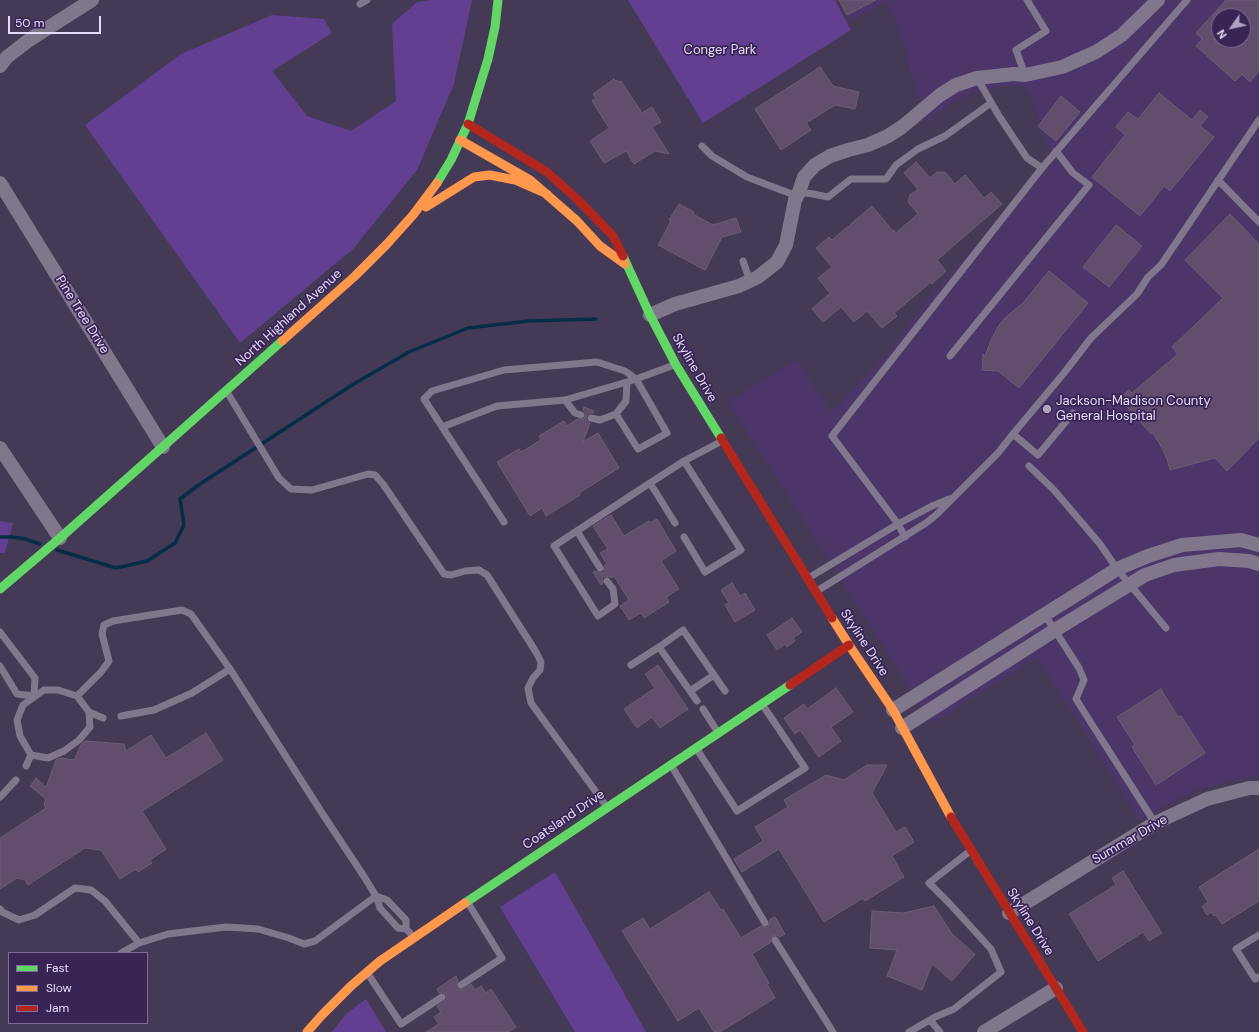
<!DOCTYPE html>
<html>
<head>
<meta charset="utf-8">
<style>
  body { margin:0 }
  #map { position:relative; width:1259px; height:1032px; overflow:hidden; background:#453a55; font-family:"DM Sans",sans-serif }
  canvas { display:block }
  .legend { position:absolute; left:8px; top:952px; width:140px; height:72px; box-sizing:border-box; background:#392555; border:1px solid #7e6e97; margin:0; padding:5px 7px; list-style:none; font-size:12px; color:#e6dbfa }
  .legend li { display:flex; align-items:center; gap:8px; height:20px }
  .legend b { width:20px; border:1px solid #7e6e97 }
  .north { position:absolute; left:1211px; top:8px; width:40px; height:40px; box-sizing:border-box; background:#392555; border:1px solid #7e6e97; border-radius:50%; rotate:236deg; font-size:11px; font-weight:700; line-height:16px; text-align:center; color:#e6dbfa }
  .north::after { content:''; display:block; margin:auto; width:14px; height:18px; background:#aea3c0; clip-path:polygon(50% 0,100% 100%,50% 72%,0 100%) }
  .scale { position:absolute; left:8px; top:16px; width:93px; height:18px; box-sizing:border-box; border:2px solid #e6dbfa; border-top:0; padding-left:5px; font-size:12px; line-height:14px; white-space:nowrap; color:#e6dbfa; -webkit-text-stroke:3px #392555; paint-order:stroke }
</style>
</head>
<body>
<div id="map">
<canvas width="1259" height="1032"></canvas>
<ul class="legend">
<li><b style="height:5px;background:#63d668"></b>Fast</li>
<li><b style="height:5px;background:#ff974d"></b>Slow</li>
<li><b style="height:5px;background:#b3261e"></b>Jam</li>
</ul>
<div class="north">N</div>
<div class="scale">50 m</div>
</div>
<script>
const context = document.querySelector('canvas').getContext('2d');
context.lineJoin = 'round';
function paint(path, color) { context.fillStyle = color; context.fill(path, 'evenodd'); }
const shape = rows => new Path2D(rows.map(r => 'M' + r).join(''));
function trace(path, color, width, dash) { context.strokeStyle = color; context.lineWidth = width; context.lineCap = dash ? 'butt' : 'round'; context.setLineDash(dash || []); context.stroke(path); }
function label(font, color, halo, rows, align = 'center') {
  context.font = font + ' "DM Sans",sans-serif'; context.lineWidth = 3.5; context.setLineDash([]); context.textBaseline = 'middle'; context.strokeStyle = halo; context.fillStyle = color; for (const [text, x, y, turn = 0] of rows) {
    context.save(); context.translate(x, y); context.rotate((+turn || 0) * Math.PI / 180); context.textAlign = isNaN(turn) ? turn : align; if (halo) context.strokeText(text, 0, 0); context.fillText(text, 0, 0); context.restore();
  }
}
paint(shape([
  [840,0,1259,0,1259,777,1232,780,1192,792,1140,820,1037,657,931,724,903,678,729,403,732,399,797,359,830,411,838,406,889,352,931,296,983,236,1051,151,1045,139,1031,95,1022,86,1003,86,978,90,966,96,946,107,927,124,895,18,885,2,852,21],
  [1219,16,1243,16,1243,40,1219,40]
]), '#4b3569');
paint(shape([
  [431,0,472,0,454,84,417,170,353,249,240,343,85,125,181,54,272,15,324,19,332,33,272,71,307,116,351,131,396,101,392,24,417,2],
  [628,0,835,0,851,30,703,123],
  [0,521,13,523,5,553,0,553],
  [555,872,646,1032,575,1032,500,907],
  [366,999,386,1032,332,1032,346,1014]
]), '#633f91');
trace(shape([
  [0,537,12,537,25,539,40,544],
  [57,550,116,568,147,561,175,543,184,525,180,499,200,484,352,385,409,352,468,328,529,321,596,319]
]), '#062d48', 3.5);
const building = shape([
  [839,0,876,0,847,15,839,0],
  [1226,0,1259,0,1259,71,1250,82,1242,74,1235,81,1196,46,1202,39,1196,33,1226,0],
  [1219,16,1243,16,1243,40,1219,40,1219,16],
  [820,67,833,86,859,92,855,109,835,105,806,123,811,130,781,150,755,109,820,67],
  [614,79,615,81,617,80,619,82,621,81,642,113,652,107,661,122,652,127,669,154,655,151,634,164,626,151,604,163,590,141,609,128,592,101,596,99,593,94,614,79],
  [1159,93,1192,120,1200,110,1208,117,1200,126,1214,137,1170,191,1164,186,1140,216,1092,177,1125,135,1116,127,1128,112,1138,119,1159,93],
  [1061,96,1080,112,1056,141,1038,126,1061,96],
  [916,162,930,178,937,172,945,172,955,184,965,175,984,198,991,192,1002,204,937,260,946,271,932,284,931,282,894,313,897,316,882,328,867,311,854,322,841,307,823,322,812,309,830,293,818,278,832,267,816,248,829,237,832,240,872,206,893,231,894,230,896,233,918,214,908,202,910,195,918,189,904,173,916,162],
  [679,204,694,212,693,214,713,225,736,218,741,232,722,237,705,270,658,245,671,221,669,220,679,204],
  [1230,214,1259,244,1259,438,1227,471,1215,458,1170,470,1167,459,1162,448,1153,433,1151,434,1119,398,1129,390,1132,393,1178,354,1172,347,1223,298,1185,260,1230,214],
  [1116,225,1142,246,1109,287,1083,267,1116,225],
  [1049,271,1088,303,1019,388,998,371,982,370,983,354,985,356,991,340,999,325,1006,317,1023,303,1049,271],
  [584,407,594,411,593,413,589,413,586,417,586,420,590,423,583,442,598,433,619,468,579,493,580,495,546,516,542,508,530,516,497,462,519,449,521,452,541,440,539,436,564,421,567,426,578,419,584,419,586,414,583,410,584,407],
  [611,515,624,536,649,521,650,523,657,519,676,551,661,561,679,589,666,597,669,602,644,618,641,613,629,620,620,606,629,600,614,576,611,578,609,576,604,577,602,579,603,583,601,585,593,572,596,571,601,573,604,571,604,566,607,564,600,553,608,549,593,526,611,515],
  [732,583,740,596,745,593,755,610,735,622,725,605,729,603,721,590,732,583],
  [792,618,802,632,793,638,795,641,787,647,785,644,777,650,767,635,792,618],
  [658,665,688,709,660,728,652,717,637,728,624,709,655,688,645,674,658,665],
  [836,688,853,712,831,727,841,741,819,757,800,730,795,734,784,718,804,704,807,709,836,688],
  [1161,689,1178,717,1181,716,1205,753,1156,785,1132,747,1135,745,1117,717,1161,689],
  [206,733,223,760,142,811,166,849,150,860,152,863,138,872,136,869,120,879,101,850,85,848,28,885,25,880,17,878,0,889,0,838,46,808,44,804,46,799,30,786,36,778,46,787,56,760,61,758,74,760,81,745,85,741,124,744,126,751,151,735,166,758,206,733],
  [867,765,887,765,872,793,896,832,905,827,914,842,892,856,904,877,865,901,863,898,824,922,779,849,742,872,734,859,763,841,755,827,788,807,784,800,826,775,844,780,867,765],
  [1259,849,1259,901,1222,924,1216,915,1214,916,1211,912,1207,915,1202,907,1208,902,1199,887,1259,849],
  [1123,871,1162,933,1149,941,1143,932,1098,961,1069,914,1116,885,1112,878,1123,871],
  [709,892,721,910,723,909,741,938,761,926,765,928,768,927,770,923,769,920,775,917,785,934,779,937,777,935,773,936,770,938,771,942,752,954,769,983,767,984,775,998,720,1032,714,1032,699,1008,678,1021,622,931,643,918,650,929,709,892],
  [934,906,952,934,975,954,952,981,932,964,922,990,887,976,897,950,870,948,872,911,903,913,934,906],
  [456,976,458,981,456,986,459,990,463,989,471,984,475,990,481,986,486,993,491,989,516,1027,509,1032,426,1032,439,1024,434,1017,441,1012,437,1006,447,999,446,994,442,992,439,993,437,989,456,976]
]);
paint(building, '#614d6c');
trace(building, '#6a5f74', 1);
trace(shape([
  [360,4,367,0],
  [1025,75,1016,50,1046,31,1027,0],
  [977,78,999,116,1027,158,1042,168],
  [702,146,712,156,747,177,797,196],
  [1218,180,1259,222],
  [799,192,813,194,828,197,851,179,886,179,896,165,918,149,945,136,991,103],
  [743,261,750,281],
  [950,356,1089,185,1073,173,1056,151],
  [227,392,279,478,291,489,312,490,368,474,375,475,383,484,444,574,451,575,465,571,479,570,487,575,536,652,541,662,540,670,533,678,528,688,531,703,607,807],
  [565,400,575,413,581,415],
  [591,418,600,420,616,414],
  [442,427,497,406,565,400,627,382,636,379,667,433,638,449,616,414,626,401,627,382],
  [1013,434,1038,455,1073,413],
  [1029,466,1054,490,1100,544,1117,569,1166,628],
  [650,483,684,461],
  [504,522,424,399,432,391,504,370,597,362,625,371,636,379,674,365],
  [577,531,600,568],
  [684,537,705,572,741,550,684,461,722,441],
  [905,537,898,524,832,436,1042,168,1187,0],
  [810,577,898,524,932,506,949,499],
  [607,581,613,589,615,604,598,616,554,546,650,483,675,523],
  [817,591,926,523,936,515,998,453,1013,434,1064,373,1091,338,1137,294,1148,277,1161,265,1259,120],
  [1045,615,1079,668,1084,680,1076,699,1093,726,1155,823],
  [0,632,35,678,34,696,17,694,0,666],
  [659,647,683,630,714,675,690,691],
  [631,665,659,647,697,701],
  [714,675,725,691],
  [77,696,58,690,44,690,23,705,17,720,20,736,31,755,48,758,64,751,79,740,90,727,89,712],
  [703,709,717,731],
  [121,716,154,710,192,693,230,669],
  [103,718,89,712,77,696,101,672,109,661,102,634,104,625,113,621,182,610,191,614,230,669,322,813,365,878,376,896,315,941,304,944,289,938,258,929,226,927,168,934,139,943,121,953],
  [696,748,737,811,805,768,762,704],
  [671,765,765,923],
  [26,766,31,755],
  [0,797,16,780],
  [0,909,2,912,19,920,35,915,75,888,91,890,105,901,139,943],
  [406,929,406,920,387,900,376,896,380,908,398,928,406,929,412,935],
  [1259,935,1236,949,1255,979,1259,977],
  [775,940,833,1032],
  [368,974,401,1024,442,997],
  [461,985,502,958,468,903],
  [930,1020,940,1032],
  [909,1032,935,1017,954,1009,1001,972,991,949,950,904,929,883,970,851]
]), '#80778d', 7);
trace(shape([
  [0,66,7,57,29,40,92,0],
  [0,183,163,447],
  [650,315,675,304,739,286,758,277,777,262,786,245,795,200,799,192,804,177,815,165,830,156,848,150,868,145,888,136,902,127,940,95,956,85,977,78,1014,74,1025,75,1062,67,1096,52,1122,35,1158,0],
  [0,448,60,538],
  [893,710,1117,569,1148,556,1182,545,1241,540,1259,545],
  [902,728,1055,630,1145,575,1174,565,1219,559,1249,561,1259,564],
  [1009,913,1155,823,1207,799,1249,788,1259,788],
  [984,1032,1056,988]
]), '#80778d', 14);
trace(shape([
  [437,183,451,160,468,124,488,59,495,27,498,0],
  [623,256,650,315,676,365,721,438],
  [0,589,60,538,282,341],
  [465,903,790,685]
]), '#63d668', 9);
trace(shape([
  [460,140,530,180,577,221,600,246,625,264],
  [426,207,474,177,490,175,515,180,547,194],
  [282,341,355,276,387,244,413,215,437,183],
  [832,618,849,645,893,710,951,817],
  [307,1032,322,1015,351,986,380,961,465,903]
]), '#ff974d', 9);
trace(shape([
  [468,124,547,172,578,200,613,236,623,256],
  [721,438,832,618],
  [790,685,849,645],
  [951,817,1083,1032]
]), '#b3261e', 9);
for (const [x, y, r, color] of [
  [1047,409,5,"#aea3c0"]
]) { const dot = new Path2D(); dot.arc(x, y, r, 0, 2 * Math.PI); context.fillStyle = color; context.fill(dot); trace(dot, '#392555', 1.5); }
label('13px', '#e5dbf7', '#392555', [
  ["Conger Park",720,51]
]);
label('13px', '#e6dbfa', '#392555', [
  ["Pine Tree Drive",82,315,58],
  ["North Highland Avenue",289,318,-42],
  ["Skyline Drive",694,368,60],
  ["Skyline Drive",864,643,57],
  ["Coatsland Drive",564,820,-34],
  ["Summar Drive",1130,840,-30],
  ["Skyline Drive",1030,922,58]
]);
label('13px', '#e6dbfa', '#392555', [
  ["Jackson-Madison County",1056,402],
  ["General Hospital",1056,417]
], 'left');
</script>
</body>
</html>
